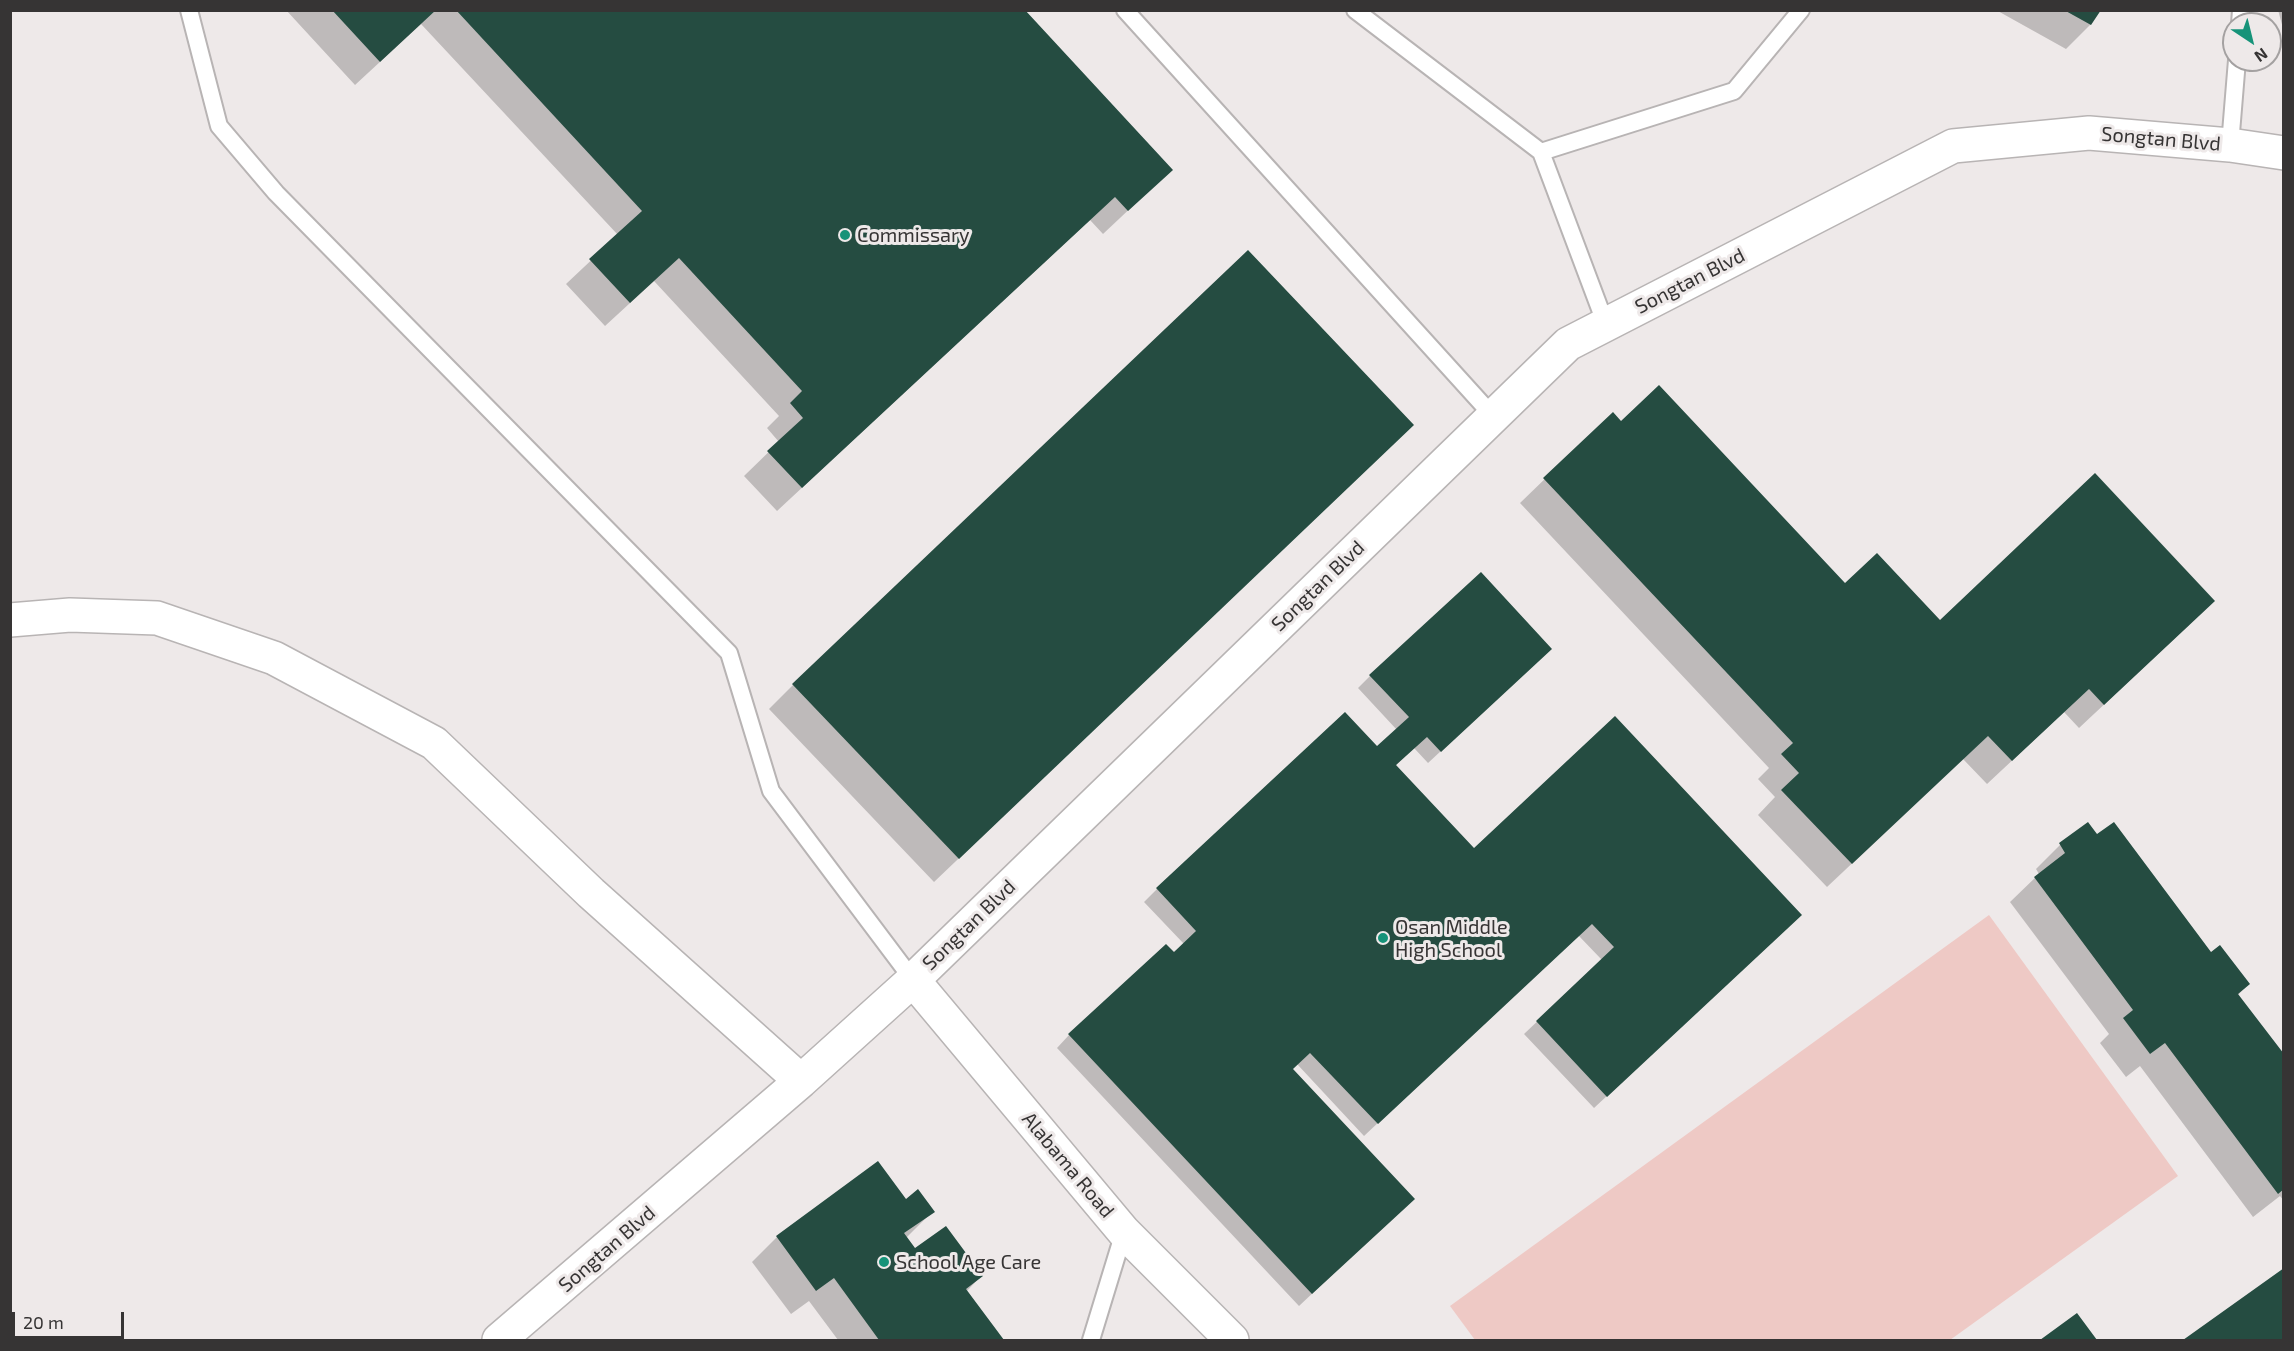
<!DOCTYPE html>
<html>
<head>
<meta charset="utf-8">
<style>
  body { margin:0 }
  #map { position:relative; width:2294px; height:1351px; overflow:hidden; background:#eee9e9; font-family:"Exo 2",sans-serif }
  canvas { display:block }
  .frame { position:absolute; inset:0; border:12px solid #363434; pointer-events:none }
  .north { position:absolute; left:2222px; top:12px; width:60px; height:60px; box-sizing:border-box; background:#eee9e9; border:2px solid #a4a1a1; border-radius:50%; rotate:145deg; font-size:16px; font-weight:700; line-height:24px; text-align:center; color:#363434 }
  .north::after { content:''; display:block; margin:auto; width:21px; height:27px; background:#169379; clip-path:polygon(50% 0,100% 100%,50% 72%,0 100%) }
  .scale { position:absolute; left:12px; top:1312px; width:112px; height:27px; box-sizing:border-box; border:3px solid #363434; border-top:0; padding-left:8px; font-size:18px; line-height:21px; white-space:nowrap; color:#363434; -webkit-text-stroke:4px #eee9e9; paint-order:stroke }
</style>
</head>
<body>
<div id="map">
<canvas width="2294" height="1351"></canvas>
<div class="frame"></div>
<div class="north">N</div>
<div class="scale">20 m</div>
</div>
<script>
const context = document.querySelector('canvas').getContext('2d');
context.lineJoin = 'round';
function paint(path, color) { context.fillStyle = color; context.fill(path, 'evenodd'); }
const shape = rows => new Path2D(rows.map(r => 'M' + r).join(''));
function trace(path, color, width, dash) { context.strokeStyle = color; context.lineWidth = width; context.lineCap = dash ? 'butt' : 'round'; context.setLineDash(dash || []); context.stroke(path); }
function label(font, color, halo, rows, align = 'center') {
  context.font = font + ' "Exo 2",sans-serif'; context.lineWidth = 6; context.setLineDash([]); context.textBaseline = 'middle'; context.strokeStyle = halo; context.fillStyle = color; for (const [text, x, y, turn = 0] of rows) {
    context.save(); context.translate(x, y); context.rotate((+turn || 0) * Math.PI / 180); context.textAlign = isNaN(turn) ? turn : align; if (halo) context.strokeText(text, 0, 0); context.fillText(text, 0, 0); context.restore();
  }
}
paint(shape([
  [1989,915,2178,1176,1950,1340,1475,1340,1450,1306]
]), '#eec9c5');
paint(shape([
  [286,10,1023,10,1171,170,1103,234,1090,220,777,511,744,476,779,442,767,428,779,416,654,281,605,326,566,284,618,235,421,24,355,85],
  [1996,10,2099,10,2090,25,2066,49],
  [2278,10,2284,10,2284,32],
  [1612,414,1621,423,1845,585,1940,622,2189,625,2079,728,2064,712,1987,784,1963,759,1827,887,1758,815,1775,797,1758,779,1769,768,1520,503],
  [1388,449,934,882,769,709,793,685],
  [1538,661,1428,763,1414,748,1395,766,1474,850,1787,928,1594,1108,1524,1034,1602,960,1578,935,1364,1136,1297,1064,1291,1069,1400,1211,1299,1306,1057,1048,1069,1035,1184,944,1144,902,1157,889,1345,714,1377,748,1397,730,1358,688,1370,676],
  [2097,836,2211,954,2248,984,2238,995,2284,1056,2284,1201,2280,1196,2253,1217,2140,1066,2126,1077,2100,1043,2109,1034,2010,902,2039,874,2036,869,2060,845],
  [878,1163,906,1201,933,1211,906,1238,915,1250,981,1276,966,1292,1002,1340,838,1340,809,1301,791,1314,752,1262,777,1237],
  [2284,1270,2284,1340,2186,1340],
  [2076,1315,2095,1340,2043,1340]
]), '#0003');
paint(shape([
  [332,10,436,10,380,62],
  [456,10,1025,10,1173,170,1128,211,1115,197,802,488,767,451,803,418,790,403,802,391,679,258,630,303,589,259,642,211],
  [2064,10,2101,10,2091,25],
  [1248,250,1414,425,959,859,792,684],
  [1659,385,1845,583,1877,553,1940,620,2095,473,2215,601,2104,705,2089,689,2012,761,1988,736,1852,864,1781,790,1799,773,1781,754,1793,743,1543,478,1613,412,1621,421],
  [1481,572,1552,649,1441,752,1427,737,1396,765,1474,848,1615,716,1802,915,1607,1097,1536,1021,1614,947,1592,924,1378,1124,1310,1053,1293,1069,1415,1199,1312,1294,1068,1034,1166,944,1174,952,1196,931,1156,888,1345,712,1377,746,1409,717,1369,675],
  [2088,822,2097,834,2114,822,2211,952,2220,945,2250,984,2238,994,2284,1054,2284,1189,2278,1194,2165,1043,2150,1054,2123,1018,2133,1010,2034,877,2065,853,2059,843],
  [878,1161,906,1199,918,1189,935,1212,904,1233,915,1248,946,1226,983,1276,966,1289,1004,1340,879,1340,834,1278,816,1291,776,1236],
  [2284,1268,2284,1340,2183,1340],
  [2077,1313,2097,1340,2040,1340]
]), '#254c41');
const lane = shape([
  [189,10,219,126,276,193,729,653,771,791,913,980],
  [1125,10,1493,416],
  [1355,10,1541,152,1606,325],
  [2240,24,2241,10],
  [2230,145,2237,60],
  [1541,152,1734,91,1801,10],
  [1091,1340,1124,1232]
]);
const street = shape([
  [10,620,70,615,157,618,274,658,434,743,591,893,801,1081],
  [913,980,1124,1232,1232,1340],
  [499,1340,801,1081,913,980,1568,344,1953,146,2089,133,2230,145,2284,153]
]);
trace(lane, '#b8b4b4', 20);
trace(street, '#b8b4b4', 36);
trace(lane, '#fff', 16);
trace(street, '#fff', 33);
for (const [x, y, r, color] of [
  [845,235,6,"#169379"],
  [1383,938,6,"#169379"],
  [884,1262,6,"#169379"]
]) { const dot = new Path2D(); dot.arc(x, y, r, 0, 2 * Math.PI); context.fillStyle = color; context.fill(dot); trace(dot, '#eee9e9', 2); }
label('20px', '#363434', '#eee9e9', [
  ["Songtan Blvd",2161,139,5],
  ["Songtan Blvd",1690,281,-27],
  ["Songtan Blvd",1318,586,-44],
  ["Songtan Blvd",969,925,-44],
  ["Alabama Road",1068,1165,50],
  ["Songtan Blvd",607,1249,-41]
]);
label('20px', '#363434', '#eee9e9', [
  ["Commissary",857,235],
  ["Osan Middle",1395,927],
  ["High School",1395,950],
  ["School Age Care",896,1262]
], 'left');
</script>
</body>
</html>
